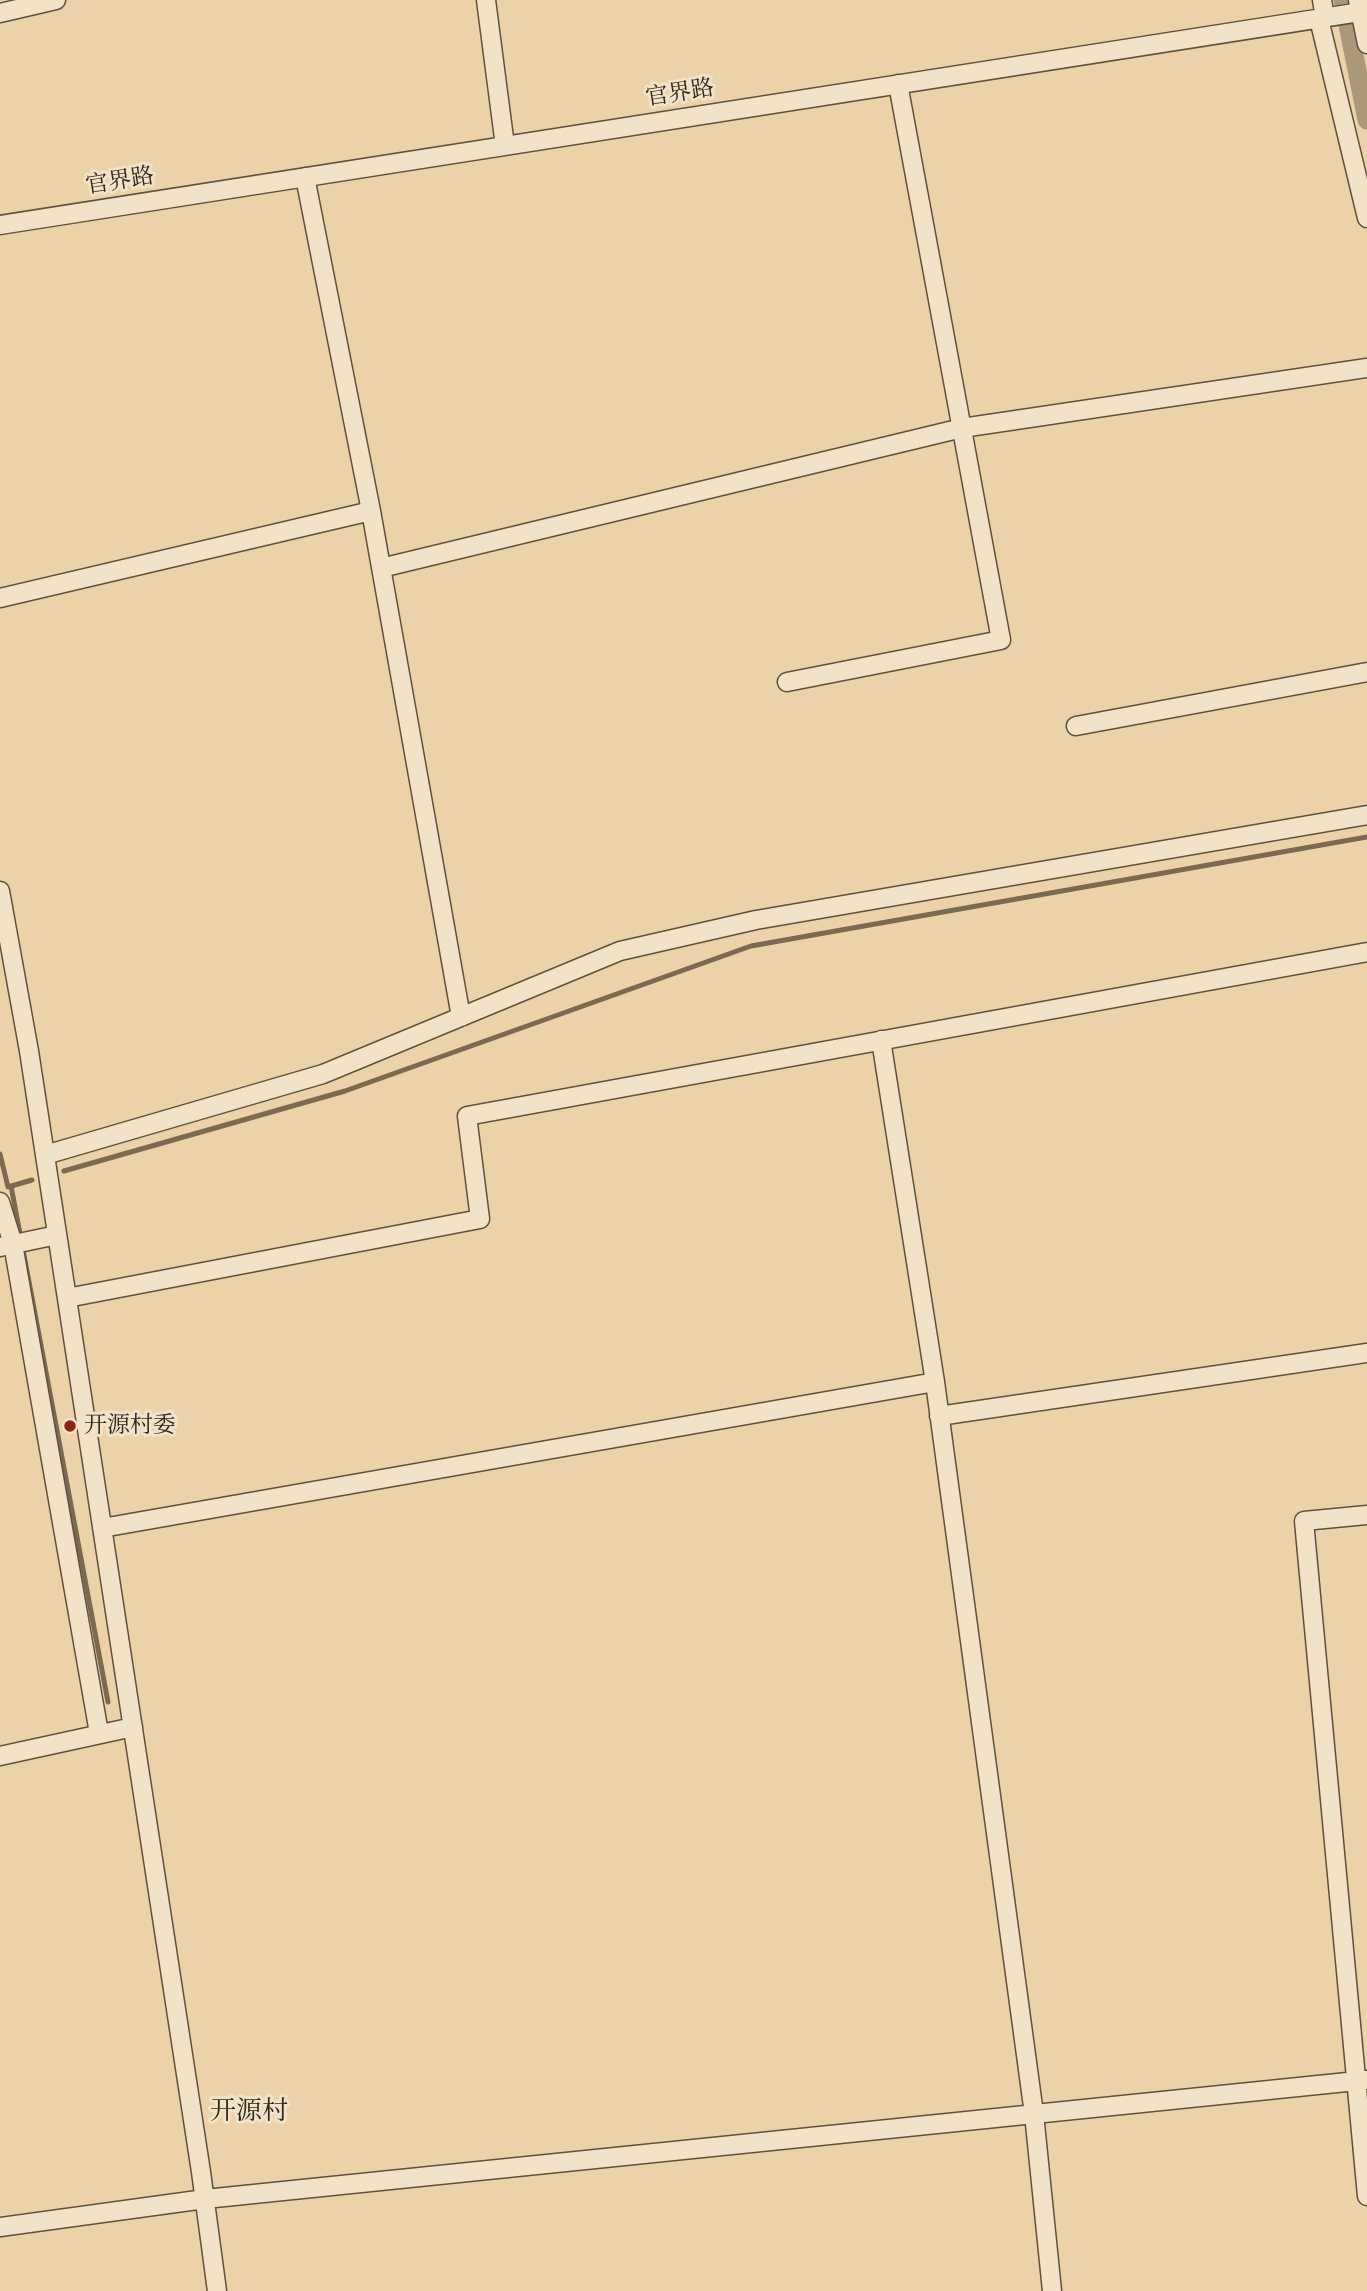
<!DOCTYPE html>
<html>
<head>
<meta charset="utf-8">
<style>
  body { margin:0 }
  canvas { display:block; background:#ebd2a9 }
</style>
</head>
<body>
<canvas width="1367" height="2291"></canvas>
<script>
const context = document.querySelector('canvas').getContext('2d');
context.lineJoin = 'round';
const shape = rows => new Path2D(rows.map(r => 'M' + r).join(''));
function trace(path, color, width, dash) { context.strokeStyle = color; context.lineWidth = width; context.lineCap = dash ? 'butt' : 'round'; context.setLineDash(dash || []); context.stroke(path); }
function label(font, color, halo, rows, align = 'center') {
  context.font = font + ' "IM FELL French Canon","Noto Serif SC",serif'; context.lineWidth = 6; context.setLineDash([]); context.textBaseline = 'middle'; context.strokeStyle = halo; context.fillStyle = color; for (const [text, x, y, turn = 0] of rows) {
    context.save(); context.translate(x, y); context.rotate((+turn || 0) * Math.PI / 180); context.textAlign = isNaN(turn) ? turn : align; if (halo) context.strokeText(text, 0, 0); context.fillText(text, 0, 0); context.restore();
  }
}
trace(shape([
  [0,1154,8,1187,32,1180],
  [64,1171,345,1091,751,946,1367,837],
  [11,1186,108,1702]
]), '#7a6a52', 5);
trace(shape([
  [1343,0,1367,120]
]), '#ab9878', 19);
const street = shape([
  [486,0,505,146],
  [1322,0,1325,18],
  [1358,0,1367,44],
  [0,13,56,0],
  [1319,19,1367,218],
  [305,177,371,511,461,1017],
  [0,225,1367,11],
  [381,568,962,428,1367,368],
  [0,598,371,511],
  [787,682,1001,640,898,84],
  [1076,726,1367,672],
  [0,891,29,1051,201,2172,217,2291],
  [881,1040,935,1382,1034,2114,1052,2291],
  [45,1155,323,1074,620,951,756,920,1367,815],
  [0,1202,13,1244,99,1733],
  [0,1247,57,1235],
  [67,1298,480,1219,467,1116,1367,952],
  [939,1416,1367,1353],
  [1367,1515,1304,1521,1367,2196],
  [102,1528,935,1382],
  [0,1756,133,1727],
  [0,2227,205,2199,1367,2080]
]);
trace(street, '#5f513c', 21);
trace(street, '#f2e2c7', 18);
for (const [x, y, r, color] of [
  [70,1426,7,"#8f2418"]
]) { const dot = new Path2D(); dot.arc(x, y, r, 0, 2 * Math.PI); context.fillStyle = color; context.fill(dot); trace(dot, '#f2e2c7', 2.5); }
label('23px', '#302618', '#f2e2c7', [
  ["官界路",680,94,-9],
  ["官界路",120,182,-9]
]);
label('23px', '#302618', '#f2e2c7', [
  ["开源村委",84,1426]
], 'left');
label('26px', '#302618', '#f2e2c7', [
  ["开源村",249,2113]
]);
</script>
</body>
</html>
